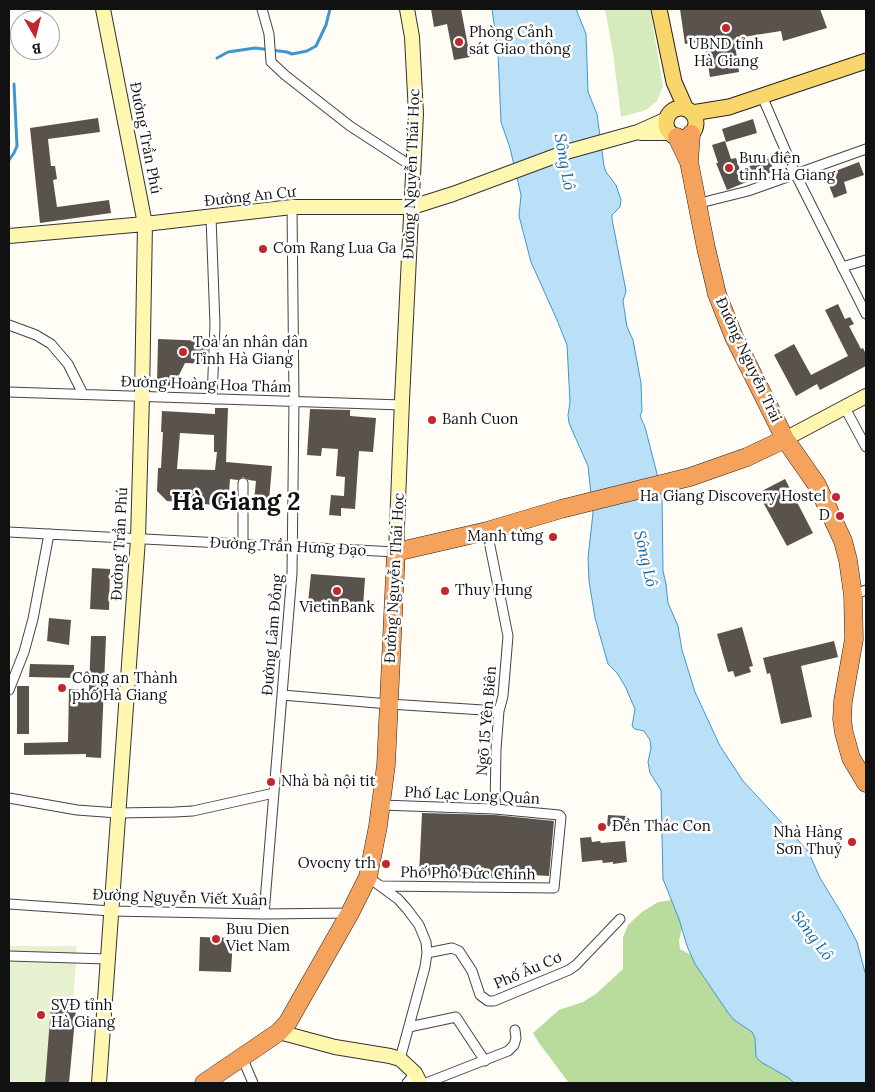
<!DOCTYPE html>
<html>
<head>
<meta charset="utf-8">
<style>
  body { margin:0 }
  #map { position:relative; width:875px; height:1092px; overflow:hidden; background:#fffdf5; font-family:Lora,serif }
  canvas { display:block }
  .frame { position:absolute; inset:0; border:10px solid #111; pointer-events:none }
  .north { position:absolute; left:10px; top:10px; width:50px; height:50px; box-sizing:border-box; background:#fff; border:1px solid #a0a0a0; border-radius:50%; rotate:172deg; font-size:14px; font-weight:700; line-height:20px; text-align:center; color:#111 }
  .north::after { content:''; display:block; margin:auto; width:18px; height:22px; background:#c4262e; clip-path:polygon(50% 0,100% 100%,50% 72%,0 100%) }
</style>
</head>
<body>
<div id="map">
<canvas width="875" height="1092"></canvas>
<div class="frame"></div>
<div class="north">B</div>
</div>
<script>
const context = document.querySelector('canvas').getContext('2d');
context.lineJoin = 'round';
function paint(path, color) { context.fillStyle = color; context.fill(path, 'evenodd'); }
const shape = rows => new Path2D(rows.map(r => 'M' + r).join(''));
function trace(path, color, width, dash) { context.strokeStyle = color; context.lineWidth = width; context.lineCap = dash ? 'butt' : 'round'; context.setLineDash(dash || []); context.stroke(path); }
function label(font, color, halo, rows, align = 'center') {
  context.font = font + ' Lora,serif'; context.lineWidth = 5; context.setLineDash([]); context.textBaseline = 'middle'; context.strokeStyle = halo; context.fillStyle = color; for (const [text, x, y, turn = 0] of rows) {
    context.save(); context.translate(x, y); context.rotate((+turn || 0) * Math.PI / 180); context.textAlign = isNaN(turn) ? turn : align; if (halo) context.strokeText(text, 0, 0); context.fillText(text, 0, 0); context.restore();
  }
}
paint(shape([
  [605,9,650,9,663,86,657,101,646,110,621,117,613,53]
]), '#d5ebbd');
paint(shape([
  [672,900,682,928,679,941,680,949,691,955,704,978,734,1020,752,1032,755,1038,756,1057,761,1062,789,1078,794,1083,569,1083,539,1043,533,1033,559,1010,583,1002,597,993,623,969,623,937,628,925,642,912,658,902]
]), '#b9dc9c');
paint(shape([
  [9,946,77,946,68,1083,9,1083]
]), '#e6f2cf');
const water = shape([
  [492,9,576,9,586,34,588,92,597,114,604,166,606,172,616,185,621,200,620,207,612,215,612,219,626,291,623,301,627,327,633,340,641,383,642,411,640,416,645,427,662,493,663,571,666,584,668,603,678,626,682,650,695,692,720,746,743,781,808,851,820,878,842,914,857,942,866,976,866,1083,794,1083,789,1078,761,1062,756,1057,755,1038,752,1032,734,1020,729,1014,695,964,687,946,679,919,663,879,661,790,650,773,648,762,651,748,650,740,644,731,635,729,632,726,635,709,625,686,617,673,608,664,595,618,589,581,588,558,593,513,588,466,569,423,568,415,570,402,567,345,557,320,531,262,519,216,521,195,510,148,501,122,498,53,492,9]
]);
paint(water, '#b9e0f7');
trace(water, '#3f96cf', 1);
trace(shape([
  [217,58,228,52,255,48,287,52,292,54,307,51,316,46,326,25,330,9],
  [9,160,14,153,17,146,14,84]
]), '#3f96cf', 3);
paint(shape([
  [431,9,461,9,470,57,454,60,447,24,434,27],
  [680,9,820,9,827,28,783,41,781,31,743,37,744,43,735,44,739,72,710,77,704,41,685,44],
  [98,118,100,132,48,139,51,166,55,166,57,179,53,180,57,207,109,200,111,213,40,223,30,128],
  [753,119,757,133,726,142,722,129],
  [725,141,731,159,736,158,740,170,769,158,774,171,727,190,716,163,718,163,712,145],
  [859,162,864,175,844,182,847,193,834,198,825,175],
  [838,304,845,319,850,317,854,324,849,326,861,349,863,348,866,354,866,366,820,390,817,384,796,396,774,355,794,344,811,375,848,356,825,310],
  [158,339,208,341,207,364,185,363,179,375,177,386,157,385],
  [215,408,228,408,226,462,272,466,268,512,253,511,256,481,249,480,243,477,238,480,230,479,228,506,167,501,157,491,158,468,161,468,163,432,161,432,162,411,215,414],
  [180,433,214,435,214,452,217,452,215,470,177,469],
  [310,409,350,410,350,416,376,418,373,452,359,451,355,509,341,508,341,516,329,515,331,495,344,496,345,477,336,476,338,449,322,448,321,456,307,455],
  [785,479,813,533,787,546,758,493],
  [92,568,110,569,109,610,90,609],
  [311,574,365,578,363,607,308,603],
  [49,618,71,620,69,645,47,641],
  [742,627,753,666,749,667,751,672,735,677,733,671,728,672,717,634],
  [91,636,106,636,101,758,86,757,86,754,24,755,24,743,68,742,69,689,89,690],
  [834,641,838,657,801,666,812,717,781,724,770,673,767,674,763,658],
  [30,664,74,665,74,678,29,677],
  [17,686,29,686,29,734,17,734],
  [422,813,495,815,554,821,549,876,516,874,516,879,419,875],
  [608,815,627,816,626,828,607,826],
  [591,837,592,842,600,841,601,843,625,841,627,862,613,864,613,862,603,863,602,860,582,862,580,838],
  [200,937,233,938,231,972,199,971],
  [51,1006,76,1008,69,1083,45,1083]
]), '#5a524d');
const street = shape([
  [262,9,269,34,271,62,285,75,350,126,413,167],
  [762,96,796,175,866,314],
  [696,204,748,191,866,149],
  [211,217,215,325,212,399],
  [842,267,866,260],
  [9,325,36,335,51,344,68,364,83,394],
  [9,392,402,405],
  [845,408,866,447],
  [487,531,508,636,503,696,499,711,496,749,495,809],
  [9,532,396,552],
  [243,544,243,483],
  [853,595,866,590],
  [9,690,24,652,33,619,49,534],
  [282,695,389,704,499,711],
  [9,798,77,810,118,813,175,812,193,811,274,793],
  [381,805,495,809,559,815,561,817,554,888,382,886],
  [368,877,398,899,407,909,419,925,426,942,427,953,425,967,400,1059],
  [9,904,111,911,264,914,350,913],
  [264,914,292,573,294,402,292,207],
  [427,953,452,948,459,951,472,971,480,995,488,1001,494,1001,569,970,576,965,620,919],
  [9,956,107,959],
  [409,1027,456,1017,485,1061],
  [242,1057,253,1083],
  [407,1083,415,1073],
  [426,1083,508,1051,514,1045,516,1038,515,1030]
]);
const secondary = shape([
  [641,133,671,133],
  [9,236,145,224,292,207,412,207,453,194,566,152,638,132,667,119],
  [785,439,866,396],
  [396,552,402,400,416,114,412,37,407,9],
  [279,1032,335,1047,390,1056,400,1059,415,1073,420,1083],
  [99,1083,138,539,142,396,145,224,103,9]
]);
const primary = shape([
  [659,9,674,82,686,109],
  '666 123a15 15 0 1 1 30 0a15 15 0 1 1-30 0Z',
  [692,113,729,107,866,61]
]);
const highway = shape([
  [677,137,689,162,706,248,717,294,734,337,785,439,817,485,843,541,848,560,853,595,854,639,843,701,842,719,844,733,851,758,866,783],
  [689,162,691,134],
  [204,1083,279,1032,288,1022,350,913,368,877,378,826,386,765,396,552,487,531,561,509,690,477,747,457,785,439]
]);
trace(street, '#444', 11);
trace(secondary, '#333', 16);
trace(primary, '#222', 17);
trace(highway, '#222', 19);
trace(street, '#fff', 9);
trace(secondary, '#fff6b0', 14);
trace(primary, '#f9d66b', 15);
trace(highway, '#f5a25d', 18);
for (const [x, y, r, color] of [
  [726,28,5,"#c4262e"],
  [459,42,5,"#c4262e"],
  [729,168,5,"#c4262e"],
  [263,249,5,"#c4262e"],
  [183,352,5,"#c4262e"],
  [432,420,5,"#c4262e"],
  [836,497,5,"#c4262e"],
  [840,516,5,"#c4262e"],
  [553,537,5,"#c4262e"],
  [337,591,5,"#c4262e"],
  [445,591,5,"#c4262e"],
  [62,688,5,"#c4262e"],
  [271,782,5,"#c4262e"],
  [602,827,5,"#c4262e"],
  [852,842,5,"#c4262e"],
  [386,864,5,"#c4262e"],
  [216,939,5,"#c4262e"],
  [41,1015,5,"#c4262e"]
]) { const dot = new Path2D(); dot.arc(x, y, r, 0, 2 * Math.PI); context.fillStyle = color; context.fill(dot); trace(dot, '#fff', 2); }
label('15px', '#111', '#fff', [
  ["Phòng Cảnh",469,33],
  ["sát Giao thông",469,50],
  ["UBND tỉnh",726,45,"center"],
  ["Hà Giang",726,62,"center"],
  ["Bưu điện",739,159],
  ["tỉnh Hà Giang",739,176],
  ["Com Rang Lua Ga",273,249],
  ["Toà án nhân dân",193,343],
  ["Tỉnh Hà Giang",193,360],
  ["Banh Cuon",442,420],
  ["Ha Giang Discovery Hostel",826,497,"right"],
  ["D",830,516,"right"],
  ["Mạnh từng",543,537,"right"],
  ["Thuy Hung",455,591],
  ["VietinBank",337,608,"center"],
  ["Công an Thành",72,679],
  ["phố Hà Giang",72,696],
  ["Nhà bà nội tit",281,782],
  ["Đền Thác Con",612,827],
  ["Nhà Hàng",842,833,"right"],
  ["Sơn Thuỷ",842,850,"right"],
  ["Ovocny trh",376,864,"right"],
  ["Buu Dien",226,930],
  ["Viet Nam",226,947],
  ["SVĐ tỉnh",51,1006],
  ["Hà Giang",51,1023]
], 'left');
label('15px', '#111', '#fff', [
  ["Đường Trần Phú",145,138,79],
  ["Đường Nguyễn Thái Học",412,174,-88],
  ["Đường An Cư",250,197,-6],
  ["Đường Nguyễn Trãi",748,360,65],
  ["Đường Hoàng Hoa Thám",206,385,2],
  ["Đường Trần Phú",120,544,-87],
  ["Đường Trần Hưng Đạo",288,547,3],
  ["Đường Nguyễn Thái Học",395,578,-87],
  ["Đường Lâm Đồng",273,635,-85],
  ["Ngõ 15 Yên Biên",487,721,-85],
  ["Phố Lạc Long Quân",472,796,3],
  ["Phố Phó Đức Chính",468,874,1],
  ["Đường Nguyễn Viết Xuân",180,898,2],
  ["Phố Âu Cơ",528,971,-23]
]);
label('italic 16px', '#1768a6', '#fff', [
  ["Sông Lô",564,162,80],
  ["Sông Lô",645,559,77],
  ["Sông Lô",812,936,53]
]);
label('bold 25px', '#111', '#fff', [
  ["Hà Giang 2",236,503]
]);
</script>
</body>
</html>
